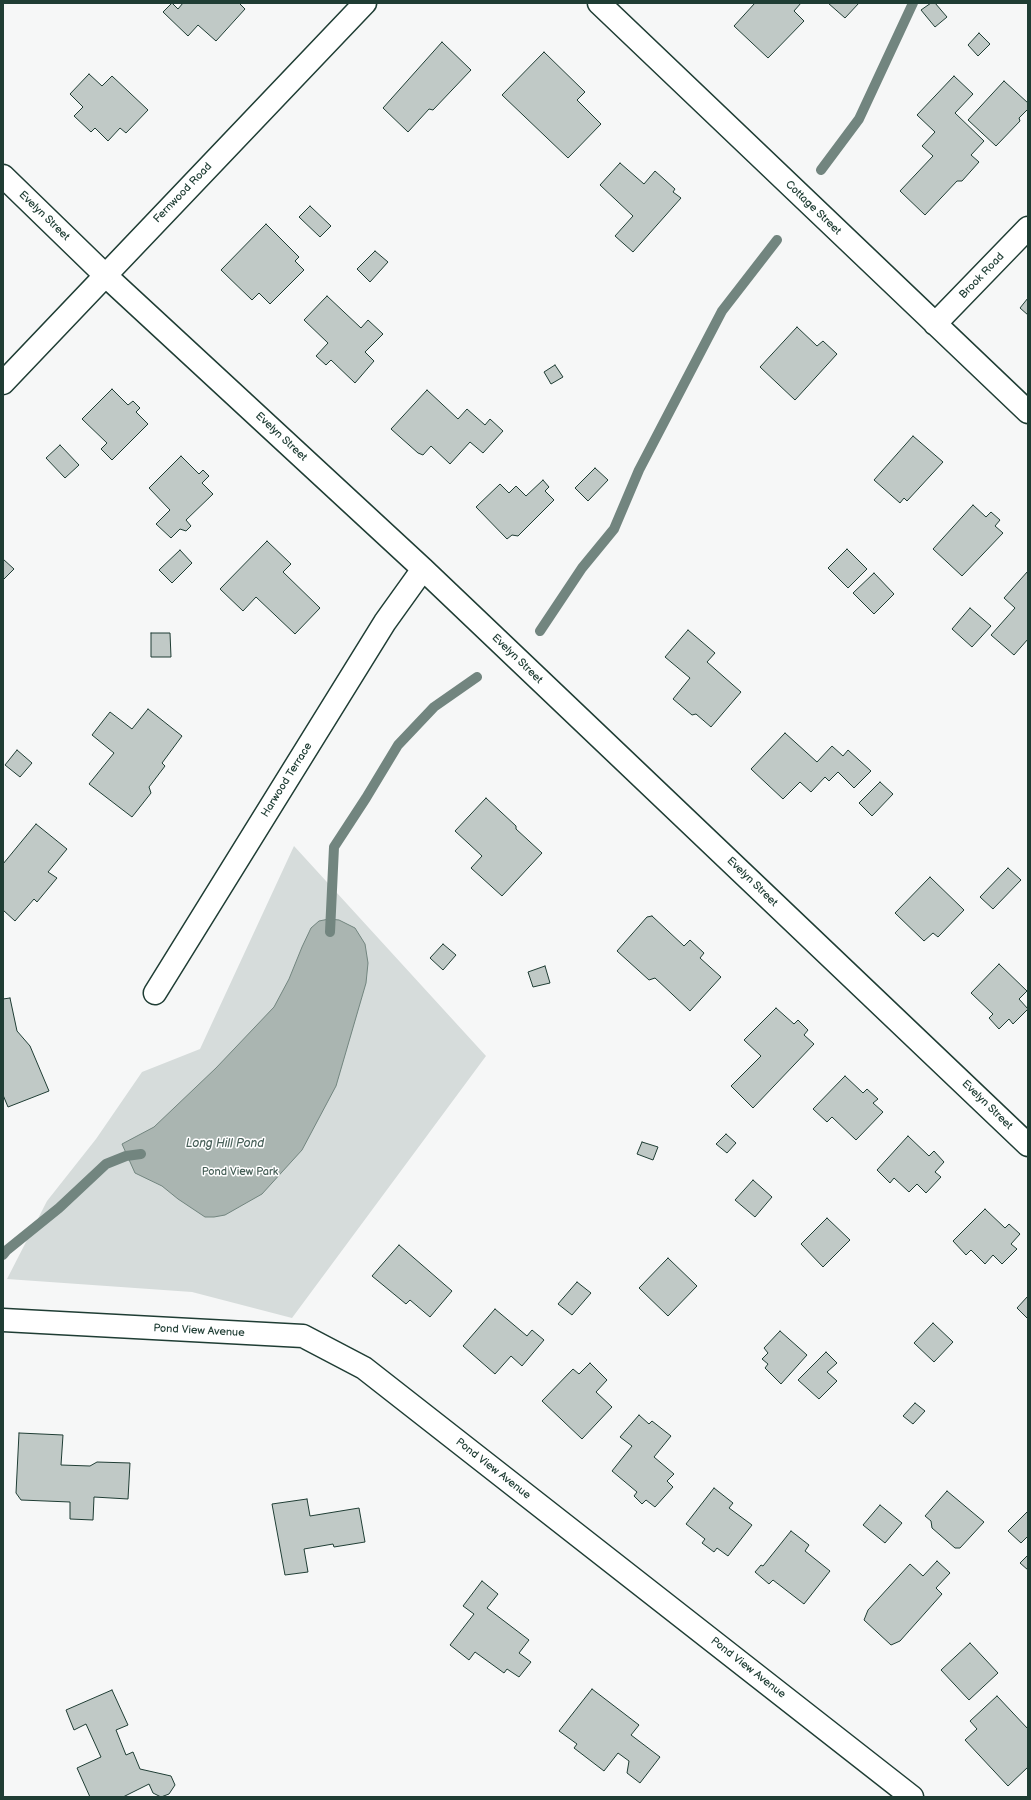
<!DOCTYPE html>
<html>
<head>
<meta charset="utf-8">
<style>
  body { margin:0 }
  #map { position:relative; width:1031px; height:1800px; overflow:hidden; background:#f6f7f7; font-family:"Balsamiq Sans",sans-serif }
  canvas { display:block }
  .frame { position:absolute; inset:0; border:4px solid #1f3d34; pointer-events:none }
</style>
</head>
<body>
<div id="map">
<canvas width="1031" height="1800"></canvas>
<div class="frame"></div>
</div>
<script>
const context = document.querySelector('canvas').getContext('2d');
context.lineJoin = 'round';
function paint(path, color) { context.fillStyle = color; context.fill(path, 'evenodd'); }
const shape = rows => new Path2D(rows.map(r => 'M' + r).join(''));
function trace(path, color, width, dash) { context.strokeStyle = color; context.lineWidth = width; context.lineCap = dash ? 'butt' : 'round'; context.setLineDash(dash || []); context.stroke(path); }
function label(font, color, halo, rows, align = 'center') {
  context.font = font + ' "Balsamiq Sans",sans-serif'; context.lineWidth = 3; context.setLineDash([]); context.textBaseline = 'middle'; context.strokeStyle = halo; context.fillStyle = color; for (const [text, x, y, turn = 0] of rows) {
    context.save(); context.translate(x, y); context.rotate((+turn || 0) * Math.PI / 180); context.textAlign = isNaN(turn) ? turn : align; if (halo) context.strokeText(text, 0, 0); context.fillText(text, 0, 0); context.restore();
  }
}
paint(shape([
  [294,846,486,1056,292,1318,192,1292,7,1279,47,1201,96,1139,142,1072,200,1049]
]), '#d6dcdb');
const water = shape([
  [329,919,339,920,355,928,365,944,368,963,366,983,336,1086,302,1150,262,1194,225,1215,214,1217,205,1217,178,1199,162,1186,135,1173,122,1144,154,1127,216,1068,274,1007,289,979,302,947,311,928,319,921,329,919]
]);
paint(water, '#aab5b1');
trace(water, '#72857f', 1);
trace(shape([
  [821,170,859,119,913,3],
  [540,631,582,568,614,529,639,470,722,311,777,240],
  [330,932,334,847,366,798,398,745,434,707,477,677],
  [3,1255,7,1250,59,1208,106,1164,126,1156,141,1154]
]), '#72857f', 10);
const building = shape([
  [172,3,178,9,183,3,239,3,245,9,216,41,198,25,188,36,163,12,172,3],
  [755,3,801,3,794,11,804,21,768,58,734,26,755,3],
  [828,3,859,3,845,18,828,3],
  [931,3,935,3,947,17,935,27,921,10,931,3],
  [979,33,990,44,978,56,968,45,979,33],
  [442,42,471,70,433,110,429,109,408,132,383,108,442,42],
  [544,52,585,92,577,100,601,124,568,158,502,95,544,52],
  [89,74,102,86,112,76,148,110,126,133,120,128,108,141,95,128,91,132,74,116,83,107,70,94,89,74],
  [954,76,973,94,955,113,984,141,971,155,979,162,962,181,957,181,925,215,900,191,933,156,922,146,935,132,917,115,954,76],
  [1004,81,1028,103,1028,109,1019,118,1020,121,996,146,968,120,1004,81],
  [620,163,644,184,655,171,675,189,673,192,681,198,633,252,615,236,633,216,600,185,620,163],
  [310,206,331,226,320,237,299,217,310,206],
  [266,224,299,257,295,261,304,270,270,304,259,293,252,300,221,270,266,224],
  [375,251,388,262,370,282,357,269,375,251],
  [327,296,361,328,368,320,383,334,365,352,374,361,355,383,331,360,326,365,316,356,328,343,304,320,327,296],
  [1028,298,1028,315,1020,308,1028,298],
  [797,327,817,346,823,341,837,354,795,400,760,367,797,327],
  [555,365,563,377,551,384,544,372,555,365],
  [112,389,128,405,133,401,140,408,136,412,148,424,112,460,101,449,107,443,82,419,112,389],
  [427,390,458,419,467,409,485,425,490,419,503,431,483,453,470,442,450,464,431,446,423,455,418,453,391,429,427,390],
  [913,436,943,462,907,501,904,498,900,503,874,480,913,436],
  [60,445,79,465,65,478,46,458,60,445],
  [181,456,199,474,203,470,209,476,202,483,213,494,186,520,191,526,186,531,180,529,171,538,156,524,170,510,149,488,181,456],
  [595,468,608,480,588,501,575,488,595,468],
  [543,480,549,487,545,491,554,500,518,536,512,535,507,539,476,507,500,484,509,493,516,486,526,496,543,480],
  [973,505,986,517,991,512,1000,520,995,526,1003,533,962,576,933,549,973,505],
  [267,541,291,564,283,572,320,608,295,634,256,597,243,611,220,589,267,541],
  [847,549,867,569,848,588,828,568,847,549],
  [180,550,192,563,172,583,159,570,180,550],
  [3,559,14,569,3,580,3,559],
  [1028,571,1028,639,1014,655,991,635,1015,608,1004,598,1028,571],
  [874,573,894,594,874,614,853,593,874,573],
  [970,608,991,626,972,647,952,629,970,608],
  [688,630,715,653,707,662,741,692,711,727,696,714,692,715,673,699,690,678,665,657,688,630],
  [151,633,170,633,171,657,151,657,151,633],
  [148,709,182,736,162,763,165,766,149,787,151,793,132,817,89,784,114,753,92,735,110,712,132,729,148,709],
  [785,733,817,762,832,746,843,756,848,750,871,771,854,788,838,772,829,781,825,777,811,792,800,782,783,799,751,769,785,733],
  [17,750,32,763,20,777,5,765,17,750],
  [880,782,893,794,872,816,859,803,880,782],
  [486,798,516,826,516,829,542,853,502,896,471,868,482,856,455,831,486,798],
  [36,824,67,849,48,872,57,878,37,902,34,899,15,921,3,910,3,864,36,824],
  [1008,868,1021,880,993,909,980,897,1008,868],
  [930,877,964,910,938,937,933,933,924,941,895,913,930,877],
  [652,916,684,946,690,940,704,953,700,958,721,977,690,1011,655,978,649,980,617,951,647,917,652,916],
  [443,944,456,955,443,970,430,958,443,944],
  [999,964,1027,991,1019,999,1028,1009,1013,1024,1009,1019,999,1029,989,1018,993,1014,971,993,999,964],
  [545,966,550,983,533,987,528,972,545,966],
  [10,998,17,1031,30,1046,49,1091,8,1107,3,1095,3,999,10,998],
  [776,1008,794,1024,798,1020,808,1030,804,1035,814,1044,753,1108,731,1086,761,1056,744,1040,776,1008],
  [845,1076,863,1093,867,1089,878,1099,873,1103,883,1112,856,1140,832,1117,827,1122,813,1109,845,1076],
  [726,1134,736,1143,727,1153,716,1144,726,1134],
  [908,1136,929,1156,934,1151,944,1162,935,1172,941,1177,926,1193,917,1184,909,1192,894,1178,890,1183,877,1170,908,1136],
  [642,1142,658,1147,653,1160,637,1154,642,1142],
  [753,1180,772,1197,755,1217,735,1200,753,1180],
  [985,1209,1005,1228,1009,1224,1020,1234,1011,1244,1017,1249,1002,1264,993,1255,985,1264,971,1250,966,1255,953,1241,985,1209],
  [827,1218,850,1240,823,1267,801,1244,827,1218],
  [399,1245,452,1291,430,1317,410,1300,406,1304,372,1276,399,1245],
  [668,1258,697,1286,668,1316,639,1288,668,1258],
  [577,1282,591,1293,572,1315,558,1304,577,1282],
  [1028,1296,1028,1319,1017,1308,1028,1296],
  [495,1309,527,1336,532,1330,544,1340,522,1366,511,1356,495,1374,463,1346,495,1309],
  [933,1323,953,1342,934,1362,914,1343,933,1323],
  [780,1331,807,1355,781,1384,765,1368,768,1364,762,1359,768,1353,764,1348,780,1331],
  [826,1352,837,1363,827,1372,837,1381,819,1399,798,1380,826,1352],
  [590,1363,607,1380,596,1392,612,1407,582,1439,542,1401,573,1369,579,1374,590,1363],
  [915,1403,925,1411,913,1424,903,1416,915,1403],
  [639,1415,649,1424,652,1421,671,1436,654,1457,674,1474,667,1481,673,1487,655,1507,646,1500,642,1504,634,1496,637,1492,612,1471,632,1446,620,1437,639,1415],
  [19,1433,63,1435,61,1465,90,1466,97,1462,130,1463,128,1499,94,1497,93,1520,70,1519,70,1502,21,1500,16,1493,19,1433],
  [714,1488,733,1503,729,1508,752,1525,728,1556,717,1548,714,1552,702,1543,705,1539,686,1524,714,1488],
  [947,1491,984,1522,960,1548,955,1548,932,1528,931,1521,925,1516,947,1491],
  [307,1499,310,1516,359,1508,365,1542,334,1547,333,1544,304,1549,308,1572,285,1575,272,1504,307,1499],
  [880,1505,902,1523,885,1543,863,1525,880,1505],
  [1028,1511,1028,1536,1021,1543,1008,1531,1028,1511],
  [791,1531,809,1545,805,1551,830,1571,804,1604,773,1580,769,1584,755,1572,761,1565,763,1566,791,1531],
  [1028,1555,1028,1570,1020,1563,1028,1555],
  [937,1561,950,1573,936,1588,942,1594,900,1641,891,1645,864,1620,868,1610,910,1564,923,1576,937,1561],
  [482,1581,498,1594,487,1608,529,1640,519,1653,531,1662,519,1677,507,1669,504,1673,475,1652,469,1660,450,1645,474,1614,463,1606,482,1581],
  [970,1643,998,1673,969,1700,941,1670,970,1643],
  [592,1689,639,1725,631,1735,660,1757,640,1783,627,1773,629,1761,618,1753,604,1771,574,1748,577,1744,559,1731,592,1689],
  [112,1690,128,1725,116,1730,126,1755,133,1752,140,1769,171,1776,175,1785,169,1794,161,1797,153,1793,149,1784,123,1797,90,1797,77,1768,101,1757,86,1724,74,1730,66,1710,112,1690],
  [997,1696,1028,1729,1028,1767,1008,1786,965,1740,977,1729,970,1721,997,1696]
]);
paint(building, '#c0c9c6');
trace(building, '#1f3d34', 1);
const minor = shape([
  [599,3,1028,412],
  [3,176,105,275,423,569,1028,1145],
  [935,324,1028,228],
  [3,383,365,3],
  [155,993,385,622,423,569],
  [3,1320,303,1336,364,1368,912,1797]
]);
trace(minor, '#1f3d34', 25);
trace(minor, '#fff', 22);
label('11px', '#1f3d34', '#fff', [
  ["Fernwood Road",183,193,-46],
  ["Cottage Street",813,208,44],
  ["Evelyn Street",44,216,44],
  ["Brook Road",982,276,-46],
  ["Evelyn Street",281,437,43],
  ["Evelyn Street",517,659,44],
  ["Harwood Terrace",287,780,-58],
  ["Evelyn Street",752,882,44],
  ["Evelyn Street",987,1105,44],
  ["Pond View Avenue",199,1331,3],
  ["Pond View Avenue",493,1469,38],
  ["Pond View Avenue",748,1668,38]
]);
label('11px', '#445d55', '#fff', [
  ["Pond View Park",240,1172]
]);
label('italic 12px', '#49615a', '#fff', [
  ["Long Hill Pond",225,1144]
]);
</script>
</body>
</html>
